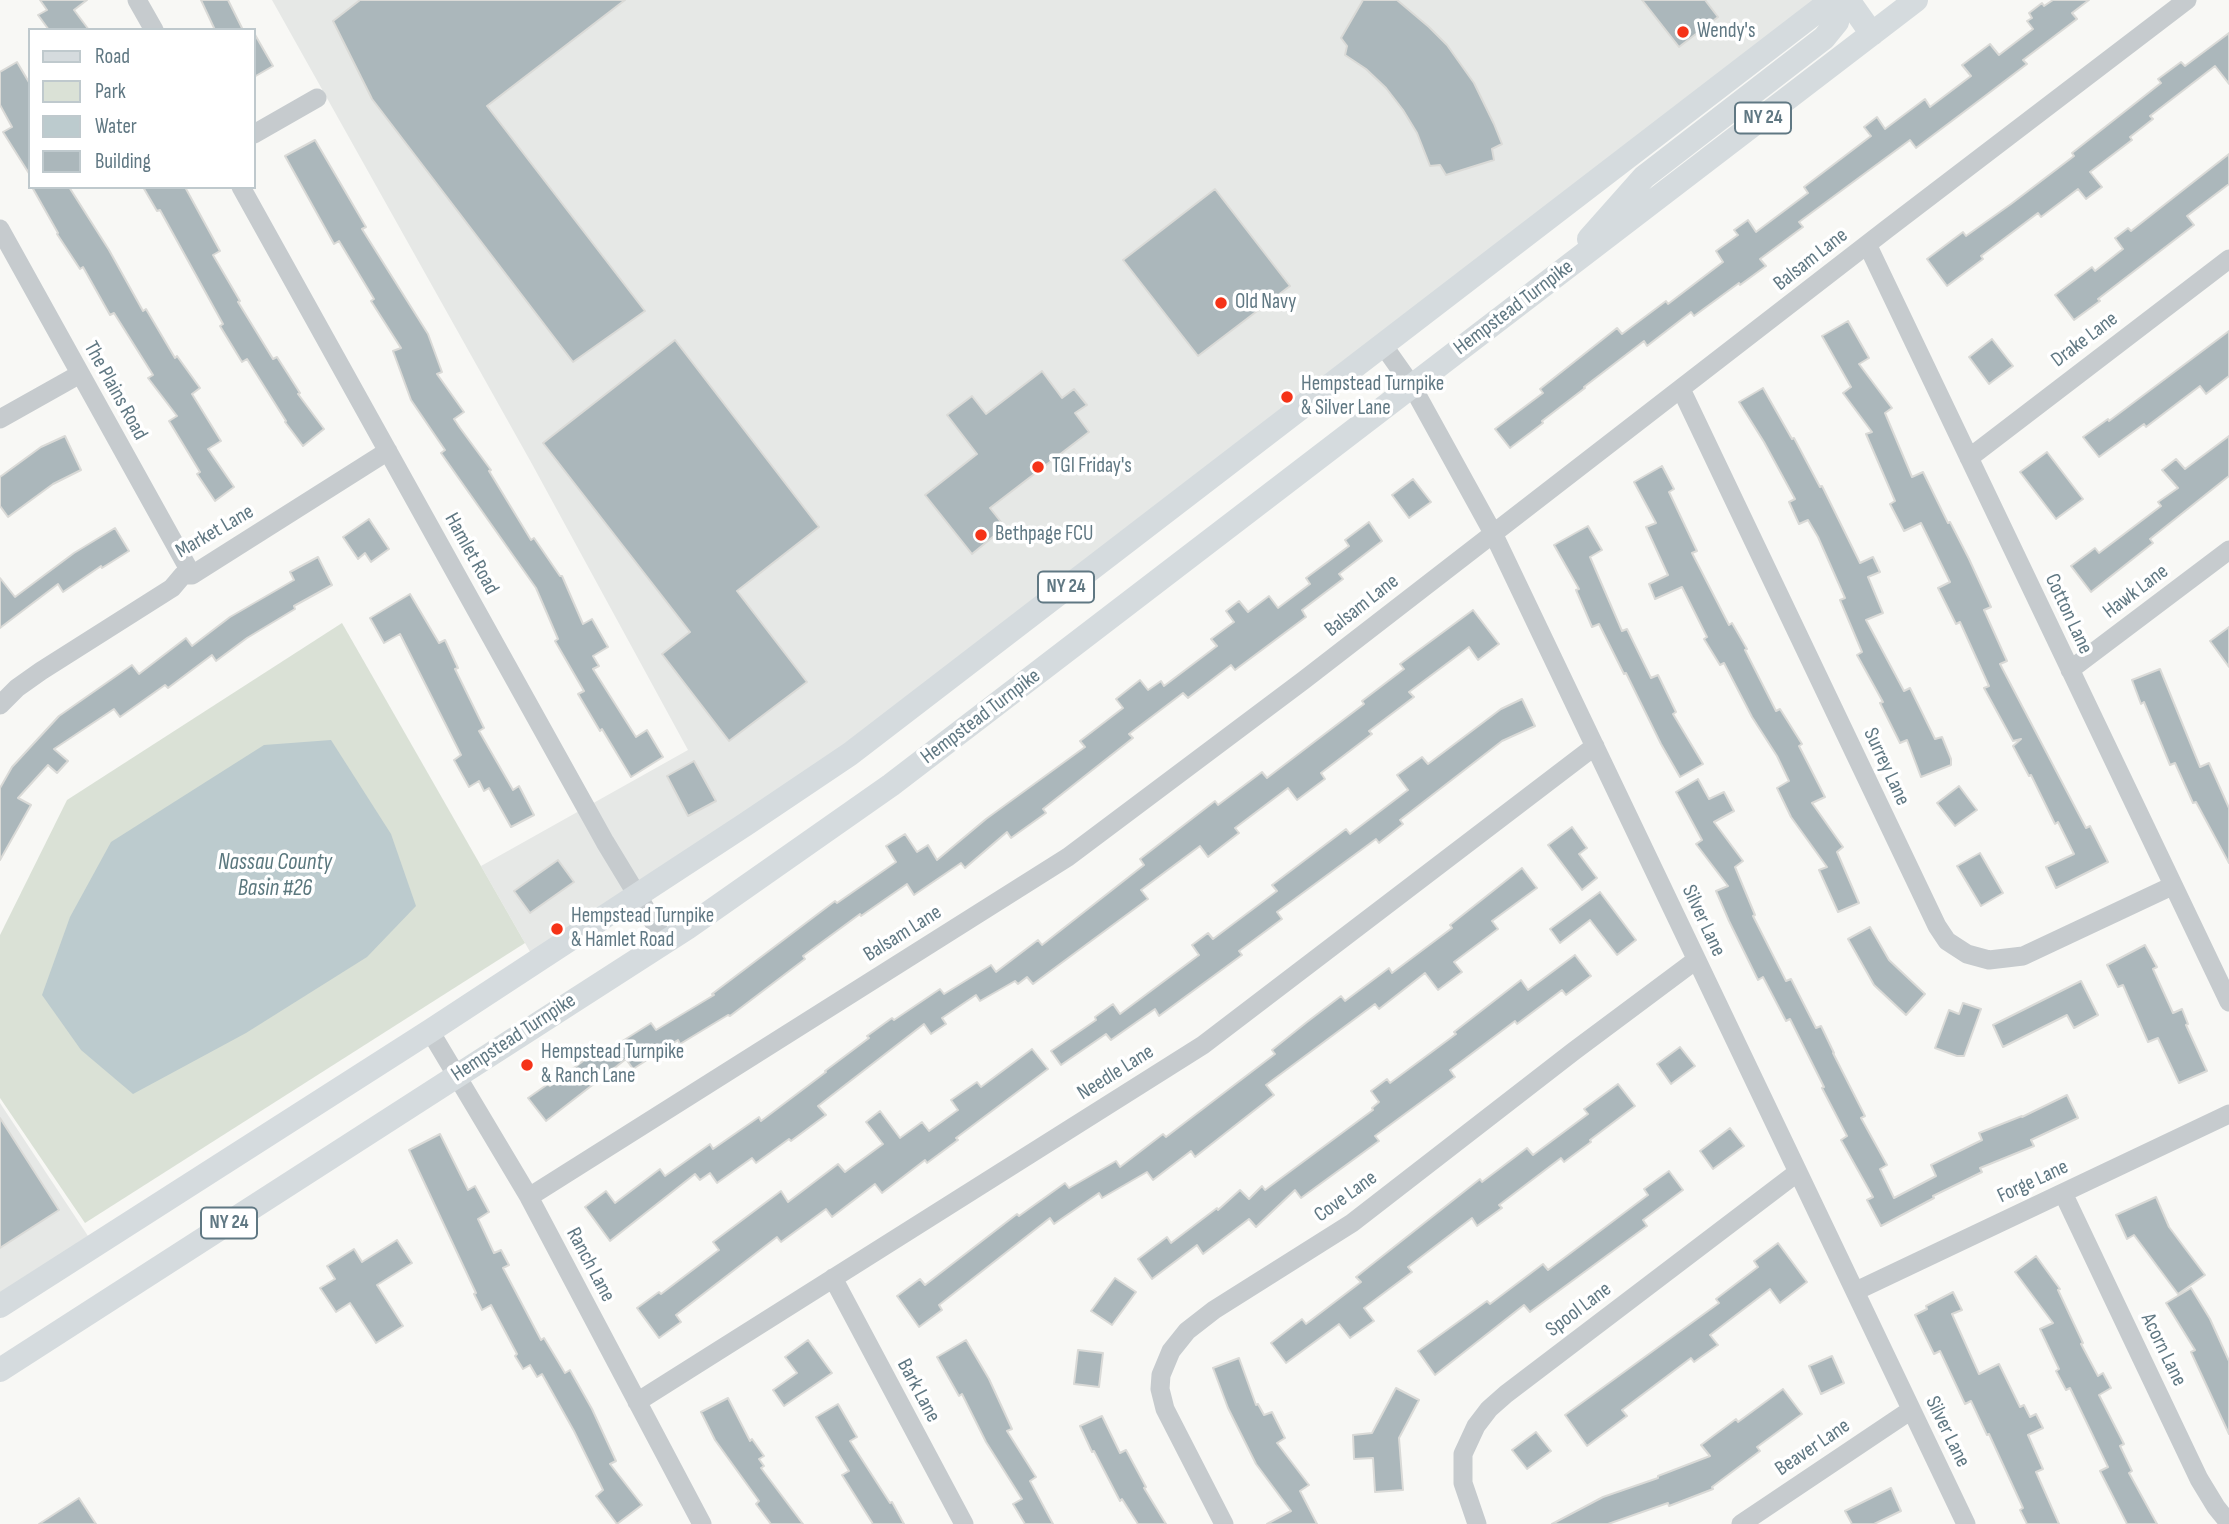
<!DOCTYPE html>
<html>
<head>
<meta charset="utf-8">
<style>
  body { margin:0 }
  #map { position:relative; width:2229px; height:1524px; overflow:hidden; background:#f8f8f5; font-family:"Sofia Sans Condensed",sans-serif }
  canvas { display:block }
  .legend { position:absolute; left:28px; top:28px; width:228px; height:161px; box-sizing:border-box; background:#fff; border:2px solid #bfc9cd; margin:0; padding:9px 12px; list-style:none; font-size:21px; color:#607883 }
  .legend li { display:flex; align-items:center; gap:14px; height:35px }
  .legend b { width:35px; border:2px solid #bfc9cd }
</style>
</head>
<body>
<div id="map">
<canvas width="2229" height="1524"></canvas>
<ul class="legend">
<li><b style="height:9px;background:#d5dbde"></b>Road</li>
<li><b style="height:19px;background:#dae1d6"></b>Park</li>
<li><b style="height:19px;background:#bccbce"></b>Water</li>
<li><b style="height:19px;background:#abb7bb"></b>Building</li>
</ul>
</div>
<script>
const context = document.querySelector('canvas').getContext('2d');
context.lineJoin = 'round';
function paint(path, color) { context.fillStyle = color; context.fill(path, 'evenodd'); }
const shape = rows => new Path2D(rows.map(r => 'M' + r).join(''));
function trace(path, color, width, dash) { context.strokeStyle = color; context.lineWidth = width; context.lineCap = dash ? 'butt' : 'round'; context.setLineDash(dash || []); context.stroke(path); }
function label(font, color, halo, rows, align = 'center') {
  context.font = font + ' "Sofia Sans Condensed",sans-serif'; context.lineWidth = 7; context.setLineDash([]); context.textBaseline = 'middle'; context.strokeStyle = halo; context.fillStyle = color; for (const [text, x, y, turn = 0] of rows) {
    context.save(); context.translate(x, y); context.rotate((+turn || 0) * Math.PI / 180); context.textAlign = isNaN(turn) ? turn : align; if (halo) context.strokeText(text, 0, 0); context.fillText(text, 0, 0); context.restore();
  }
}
paint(shape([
  [272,0,1831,0,746,824,533,957,481,866,688,750,532,464],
  [0,1103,88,1236,0,1294]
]), '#e6e8e6');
paint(shape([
  [342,623,525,943,85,1223,0,1098,0,935,67,800]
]), '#dae1d6');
paint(shape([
  [331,740,391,834,416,906,367,957,246,1033,133,1094,81,1050,42,995,70,917,111,842,264,745]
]), '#bccbce');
const building = shape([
  [40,0,87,0,74,10,89,30,49,30,38,15,47,10,40,0],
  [201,0,228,0,243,30,215,30,201,0],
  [360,0,625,0,487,106,645,311,573,362,372,99,333,21,360,0],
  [1363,0,1397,0,1429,27,1447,45,1474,83,1494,124,1502,144,1492,149,1494,160,1446,175,1440,165,1430,166,1417,133,1403,110,1386,88,1366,69,1345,55,1347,46,1341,38,1363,0],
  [1642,0,1705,0,1718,17,1679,47,1642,0],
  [2053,0,2089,0,2072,13,2077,19,2023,60,2027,64,1985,96,1916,148,1910,140,1799,222,1803,227,1760,259,1766,266,1740,285,1739,283,1694,316,1691,312,1647,346,1644,341,1584,387,1585,388,1542,421,1543,423,1510,448,1495,429,1543,393,1540,389,1617,328,1622,334,1666,301,1668,304,1723,262,1716,251,1738,235,1734,230,1748,220,1756,232,1808,193,1804,187,1871,136,1864,127,1877,117,1885,129,1925,99,1930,107,1971,76,1962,65,1990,44,1999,55,2033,29,2027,21,2032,18,2029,13,2042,3,2044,6,2053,0],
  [254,33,273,66,254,77,254,33],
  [2229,33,2229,84,2215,66,2150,116,2153,119,2130,137,2132,140,2090,172,2102,187,2086,199,2078,189,2041,217,2038,213,1981,256,1983,259,1947,286,1927,259,1963,232,1966,236,2011,204,2074,156,2072,153,2161,83,2158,79,2181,62,2185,66,2229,33],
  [17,62,30,84,30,175,3,132,12,127,0,105,0,72,17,62],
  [315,140,366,227,362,229,428,334,442,372,437,374,464,412,454,419,460,428,491,470,489,471,531,540,534,538,560,576,562,576,583,624,592,619,608,647,593,656,599,666,593,669,636,737,647,730,663,757,631,777,602,729,600,731,578,694,584,691,555,641,558,639,536,588,441,453,445,450,411,400,393,351,401,348,371,301,374,299,339,241,334,244,285,156,315,140],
  [2229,154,2229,184,2187,216,2194,225,2098,299,2100,301,2074,320,2055,295,2092,267,2095,271,2123,249,2115,238,2128,228,2131,231,2229,154],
  [32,187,69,187,109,250,143,311,146,309,175,358,177,356,200,388,192,394,221,441,208,449,234,487,215,501,197,474,200,472,169,421,177,416,148,378,153,375,114,313,110,315,83,267,80,269,57,234,58,233,32,187],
  [143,187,185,187,220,251,213,255,240,301,238,302,273,359,277,357,300,393,298,394,324,429,303,446,285,422,286,421,247,359,242,362,220,326,223,324,160,210,157,211,143,187],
  [1215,189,1290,286,1198,356,1123,260,1215,189],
  [1848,321,1869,358,1859,364,1892,408,1885,413,1912,477,1923,472,1948,523,1950,522,1969,559,1991,607,1984,610,2007,661,2000,664,2086,828,2090,826,2108,862,2056,888,2046,867,2074,854,2058,822,2055,824,2031,775,2029,776,2013,746,2021,739,2013,741,1984,688,1989,686,1960,622,1956,624,1938,588,1950,582,1921,523,1904,531,1890,504,1895,501,1866,434,1872,432,1843,393,1851,387,1822,336,1848,321],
  [2229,331,2229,376,2206,394,2200,386,2146,427,2144,424,2099,457,2083,437,2108,419,2109,421,2229,331],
  [1992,339,2013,366,1989,384,1969,357,1992,339],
  [675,340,819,527,737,591,807,682,729,741,662,654,690,632,543,443,675,340],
  [1042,371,1062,398,1074,389,1087,405,1075,413,1089,432,990,508,1005,527,972,554,925,495,977,454,947,415,972,396,986,414,1042,371],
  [1763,388,1792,439,1794,438,1820,487,1822,486,1860,563,1873,557,1880,572,1868,577,1883,613,1866,620,1904,691,1910,688,1935,739,1942,737,1951,759,1951,765,1921,777,1907,740,1900,743,1880,703,1883,702,1857,655,1862,652,1840,600,1845,598,1818,537,1808,520,1799,524,1789,502,1795,499,1764,442,1739,402,1763,388],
  [65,436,81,470,53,484,8,517,0,506,0,477,41,447,65,436],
  [2229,436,2229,476,2150,539,2153,543,2091,592,2071,566,2095,548,2099,553,2161,506,2158,502,2178,488,2162,470,2176,459,2185,469,2229,436],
  [2047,452,2083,499,2056,519,2020,472,2047,452],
  [1662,466,1674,489,1669,492,1697,551,1692,553,1729,625,1732,623,1747,649,1745,650,1776,711,1780,709,1802,744,1799,746,1825,797,1812,803,1843,847,1837,852,1859,903,1838,912,1819,870,1827,867,1791,817,1777,788,1789,781,1777,756,1752,717,1724,663,1720,665,1704,639,1707,637,1682,587,1655,599,1649,584,1668,575,1646,527,1656,523,1634,482,1662,466],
  [1413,479,1431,502,1409,518,1392,495,1413,479],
  [369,519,389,549,371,562,365,553,358,559,343,537,369,519],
  [1369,522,1382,541,1339,574,1343,579,1302,610,1306,617,1235,670,1231,665,1188,698,1183,693,1129,734,1133,738,1043,809,1046,813,1011,838,1007,832,965,868,961,863,914,895,907,884,861,916,860,914,803,956,805,959,730,1016,728,1015,680,1044,678,1040,633,1069,626,1059,546,1121,528,1098,548,1084,550,1086,591,1055,594,1059,651,1023,656,1030,714,995,712,994,835,901,837,903,896,862,886,846,905,834,917,852,928,845,937,860,986,819,1085,747,1080,741,1123,708,1116,699,1140,680,1148,690,1161,681,1164,686,1217,646,1211,639,1234,622,1226,611,1239,601,1248,612,1269,596,1278,608,1310,584,1306,578,1349,546,1345,540,1369,522],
  [1588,526,1602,550,1590,557,1622,631,1627,629,1651,678,1658,675,1676,712,1673,714,1703,764,1680,777,1661,744,1626,673,1624,674,1599,624,1592,627,1576,590,1579,589,1554,545,1588,526],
  [115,528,129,551,102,568,101,566,63,592,58,584,0,628,0,578,15,597,74,553,115,528],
  [318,557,332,585,294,606,295,609,247,638,216,661,212,655,168,688,165,685,120,717,114,709,54,749,68,761,57,773,48,765,18,798,31,805,0,860,0,788,12,767,59,716,132,665,139,674,186,638,192,646,230,617,294,580,290,572,318,557],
  [410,594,439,643,445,640,458,668,455,669,484,728,479,731,513,790,519,786,534,815,511,827,489,788,484,791,479,781,469,787,454,760,461,755,400,634,384,643,370,618,410,594],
  [1473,610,1499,644,1478,660,1469,647,1409,692,1414,697,1369,731,1372,734,1321,773,1325,779,1297,800,1288,788,1235,828,1239,833,1208,857,1200,846,1141,890,1148,899,1033,984,1027,977,1018,984,1015,981,980,1001,976,995,942,1018,946,1024,931,1034,924,1024,818,1106,826,1115,791,1141,789,1139,756,1163,752,1158,717,1183,710,1173,700,1180,695,1174,610,1241,585,1207,606,1191,615,1203,660,1169,665,1176,710,1144,713,1149,759,1117,761,1121,826,1072,825,1071,869,1038,867,1036,892,1018,894,1020,940,989,944,994,991,965,996,972,1038,940,1042,945,1144,865,1140,859,1215,801,1218,805,1262,772,1267,778,1364,704,1362,701,1404,669,1400,664,1473,610],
  [2229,627,2229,667,2210,641,2229,627],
  [2160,669,2200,767,2209,763,2229,808,2229,863,2196,802,2193,803,2175,763,2170,765,2144,702,2141,704,2132,680,2160,669],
  [1522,699,1535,726,1502,741,1400,820,1403,824,1379,843,1376,839,1277,912,1282,919,1239,951,1242,955,1159,1016,1155,1009,1111,1040,1106,1034,1061,1065,1051,1051,1096,1020,1095,1017,1113,1004,1120,1014,1199,955,1192,945,1208,933,1213,939,1277,891,1272,885,1346,829,1350,834,1408,790,1397,775,1422,757,1428,764,1501,709,1522,699],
  [694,761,716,801,688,816,667,776,694,761],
  [1698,779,1709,799,1724,792,1734,811,1714,822,1743,861,1735,867,1755,915,1753,916,1786,981,1791,979,1816,1028,1821,1026,1834,1053,1833,1053,1865,1116,1861,1118,1887,1165,1880,1169,1894,1198,1936,1176,1931,1165,1982,1140,1979,1133,2022,1116,2022,1117,2067,1095,2078,1118,2031,1140,2034,1146,1980,1168,1982,1172,1933,1196,1934,1198,1881,1226,1867,1200,1873,1197,1841,1140,1847,1136,1822,1088,1824,1087,1790,1019,1786,1021,1763,977,1758,980,1729,921,1716,891,1728,886,1696,844,1702,840,1676,792,1698,779],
  [1959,786,1977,810,1955,826,1937,803,1959,786],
  [1572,827,1587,848,1579,854,1597,878,1582,890,1548,845,1572,827],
  [1980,853,2003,893,1981,906,1957,866,1980,853],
  [558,860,574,882,530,913,514,891,558,860],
  [1522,868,1537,888,1492,921,1498,929,1454,962,1462,972,1438,990,1425,973,1379,1009,1375,1004,1266,1085,1274,1095,1195,1157,1191,1151,1153,1180,1147,1172,1102,1198,1099,1193,1054,1224,1050,1218,939,1305,942,1310,919,1327,897,1296,920,1279,925,1285,1017,1214,1019,1216,1065,1183,1069,1188,1116,1161,1120,1167,1163,1134,1166,1137,1275,1054,1272,1050,1307,1022,1341,996,1345,1001,1389,968,1392,973,1452,928,1450,925,1522,868],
  [1600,892,1636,940,1617,955,1590,920,1560,943,1550,929,1600,892],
  [1870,927,1889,960,1925,994,1906,1015,1874,985,1848,939,1870,927],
  [2145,945,2157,967,2153,969,2173,1013,2182,1009,2188,1024,2186,1025,2207,1071,2179,1083,2158,1038,2148,1042,2123,985,2118,987,2107,965,2145,945],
  [1575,955,1591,976,1566,995,1562,990,1517,1024,1515,1021,1450,1070,1455,1077,1375,1136,1379,1141,1301,1198,1295,1190,1256,1227,1249,1219,1203,1254,1197,1245,1152,1279,1138,1259,1167,1237,1171,1243,1217,1208,1218,1210,1240,1190,1249,1199,1262,1186,1265,1190,1373,1110,1372,1108,1379,1102,1371,1091,1387,1079,1390,1083,1456,1034,1454,1032,1521,980,1528,990,1575,955],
  [2081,981,2098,1015,2074,1028,2067,1015,2003,1047,1993,1025,2081,981],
  [1963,1003,1981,1009,1964,1056,1957,1056,1935,1048,1949,1010,1959,1014,1963,1003],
  [1680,1047,1695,1066,1671,1084,1657,1064,1680,1047],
  [1032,1049,1048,1069,956,1138,958,1140,927,1163,925,1160,882,1193,875,1184,832,1217,826,1209,781,1242,777,1237,676,1315,681,1322,659,1338,637,1308,659,1292,661,1294,719,1250,713,1242,781,1191,788,1202,838,1164,845,1172,883,1144,866,1122,880,1111,900,1138,922,1122,929,1131,958,1110,951,1100,977,1082,981,1087,1032,1049],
  [1618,1084,1635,1106,1590,1140,1591,1142,1564,1162,1561,1158,1499,1205,1502,1208,1477,1226,1472,1218,1408,1267,1412,1272,1364,1308,1374,1321,1350,1338,1339,1324,1286,1363,1271,1343,1302,1319,1306,1324,1361,1282,1356,1277,1480,1179,1482,1182,1527,1148,1533,1155,1588,1114,1584,1109,1618,1084],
  [0,1118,59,1210,0,1248,0,1118],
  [1730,1128,1744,1146,1713,1169,1700,1151,1730,1128],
  [440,1134,468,1190,475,1186,489,1212,478,1219,494,1253,501,1250,509,1265,503,1268,541,1340,544,1338,565,1373,570,1370,592,1409,616,1461,610,1464,642,1505,617,1524,596,1496,603,1490,574,1431,542,1374,537,1377,530,1365,523,1369,515,1356,517,1354,491,1305,482,1310,474,1294,476,1293,409,1150,440,1134],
  [1669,1171,1683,1190,1643,1220,1647,1226,1530,1312,1524,1305,1435,1375,1418,1351,1487,1301,1490,1304,1543,1264,1548,1270,1648,1195,1644,1189,1669,1171],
  [2156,1197,2169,1227,2205,1275,2178,1294,2134,1235,2127,1239,2116,1215,2156,1197],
  [397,1240,412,1263,377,1285,403,1326,376,1343,350,1303,336,1312,320,1288,335,1279,327,1266,354,1249,362,1262,397,1240],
  [1778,1243,1807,1282,1780,1303,1770,1289,1710,1335,1718,1345,1694,1362,1691,1358,1622,1410,1627,1416,1587,1446,1565,1415,1719,1303,1716,1299,1758,1267,1754,1261,1778,1243],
  [2036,1256,2060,1289,2058,1290,2083,1343,2081,1344,2098,1376,2103,1373,2111,1388,2099,1395,2124,1444,2120,1446,2132,1471,2129,1473,2157,1524,2127,1524,2100,1471,2108,1467,2070,1388,2066,1390,2056,1371,2059,1369,2040,1329,2053,1323,2015,1272,2036,1256],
  [1115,1278,1136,1292,1112,1325,1091,1311,1115,1278],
  [2191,1288,2210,1319,2229,1361,2229,1434,2191,1352,2195,1350,2166,1303,2191,1288],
  [1953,1292,1962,1310,1952,1314,1979,1374,1999,1364,2020,1407,2024,1405,2030,1417,2036,1414,2043,1428,2028,1435,2043,1469,2036,1472,2059,1524,2027,1524,2020,1510,2023,1508,1989,1434,1987,1435,1971,1401,1965,1404,1940,1351,1934,1354,1915,1315,1927,1309,1926,1306,1953,1292],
  [808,1340,832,1373,784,1406,773,1390,797,1373,785,1357,808,1340],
  [966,1340,989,1379,1012,1429,1007,1431,1036,1477,1030,1481,1053,1524,1025,1524,1013,1504,1022,1499,986,1442,962,1394,959,1396,937,1357,966,1340],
  [1078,1350,1103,1353,1099,1387,1074,1384,1078,1350],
  [1832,1356,1844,1383,1821,1394,1809,1366,1832,1356],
  [1239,1358,1256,1405,1258,1404,1264,1415,1272,1412,1285,1438,1277,1443,1309,1485,1300,1491,1317,1524,1267,1524,1291,1511,1256,1464,1228,1408,1213,1368,1239,1358],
  [1396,1388,1419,1400,1399,1438,1403,1490,1375,1492,1373,1458,1354,1459,1353,1435,1372,1433,1396,1388],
  [1783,1389,1802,1414,1757,1447,1760,1451,1712,1487,1713,1489,1669,1506,1668,1503,1608,1524,1552,1524,1603,1497,1658,1478,1658,1476,1710,1456,1701,1445,1736,1419,1738,1422,1783,1389],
  [728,1398,750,1441,752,1439,764,1456,759,1459,764,1466,761,1468,803,1524,771,1524,756,1504,759,1501,715,1440,701,1412,728,1398],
  [838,1404,857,1437,850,1441,890,1503,892,1502,904,1524,873,1524,842,1475,849,1471,816,1417,838,1404],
  [1102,1416,1120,1453,1126,1450,1146,1487,1144,1488,1166,1524,1138,1524,1122,1499,1120,1501,1094,1451,1092,1452,1080,1426,1102,1416],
  [1536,1432,1551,1451,1527,1469,1512,1450,1536,1432],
  [1891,1488,1901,1511,1874,1524,1852,1524,1845,1511,1891,1488],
  [79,1498,96,1524,39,1524,79,1498]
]);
paint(building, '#abb7bb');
trace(building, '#dadad7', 2);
trace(shape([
  [137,0,154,30],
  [254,134,317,98],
  [241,187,605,842,665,941],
  [0,229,192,575],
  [1868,246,2229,1002],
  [1383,345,1412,386,1493,533,1966,1524],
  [1681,389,1937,926,1947,941,1967,954,1989,960,2023,956,2172,886],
  [0,419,80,374],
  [1969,458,2229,259],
  [2070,670,2229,550],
  [0,705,17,688,41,671,172,588,183,575,192,575,388,451],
  [430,1031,529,1197,702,1524],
  [2063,1193,2199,1479,2216,1507,2229,1523],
  [529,1197,1068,857,1304,680,1887,229,2187,0],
  [833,1278,964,1524],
  [1856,1291,2229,1114],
  [637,1402,1203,1045,1595,746],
  [1224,1524,1165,1409,1160,1389,1161,1375,1171,1351,1187,1331,1214,1310,1352,1223,1574,1051,1696,960],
  [1477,1524,1463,1483,1463,1454,1476,1426,1489,1409,1506,1394,1798,1172],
  [1741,1524,1911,1410]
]), '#c6cbce', 19);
trace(shape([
  [1848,0,1872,34],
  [1589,239,1644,177,1824,38,1837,22,1841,0],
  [0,1306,430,1031,746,824,850,754,1832,0],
  [0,1370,687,928,891,785,1916,0]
]), '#d5dbde', 24);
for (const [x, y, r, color] of [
  [1683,32,7,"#f53318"],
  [1221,303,7,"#f53318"],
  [1287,397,7,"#f53318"],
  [1038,467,7,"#f53318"],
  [981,535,7,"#f53318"],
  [557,929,7,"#f53318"],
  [527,1065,7,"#f53318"]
]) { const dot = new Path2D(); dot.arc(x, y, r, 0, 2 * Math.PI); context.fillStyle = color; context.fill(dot); trace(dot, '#fff', 2.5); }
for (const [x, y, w] of [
  [1763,118,56],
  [1066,587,56],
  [229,1223,56]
]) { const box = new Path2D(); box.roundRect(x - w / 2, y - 15.5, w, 31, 5); context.fillStyle = '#fff'; context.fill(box); trace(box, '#607883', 2); }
label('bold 19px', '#607883', null, [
  ["NY 24",1763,118],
  ["NY 24",1066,587],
  ["NY 24",229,1223]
]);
label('21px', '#607883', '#fff', [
  ["Wendy's",1697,32],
  ["Old Navy",1235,303],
  ["Hempstead Turnpike",1301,385],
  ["& Silver Lane",1301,409],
  ["TGI Friday's",1052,467],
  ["Bethpage FCU",995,535],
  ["Hempstead Turnpike",571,917],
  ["& Hamlet Road",571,941],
  ["Hempstead Turnpike",541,1053],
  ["& Ranch Lane",541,1077]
], 'left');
label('21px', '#607883', '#fff', [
  ["Balsam Lane",1811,260,-38],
  ["Hempstead Turnpike",1514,308,-37],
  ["Drake Lane",2085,340,-37],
  ["The Plains Road",115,391,61],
  ["Market Lane",215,532,-30],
  ["Hamlet Road",471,554,61],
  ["Hawk Lane",2136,592,-37],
  ["Balsam Lane",1362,606,-38],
  ["Cotton Lane",2068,614,65],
  ["Hempstead Turnpike",981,717,-37],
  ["Surrey Lane",1886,767,65],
  ["Silver Lane",1703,921,65],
  ["Balsam Lane",903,934,-32],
  ["Hempstead Turnpike",514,1038,-33],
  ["Needle Lane",1116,1073,-32],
  ["Forge Lane",2033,1182,-25],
  ["Cove Lane",1346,1197,-36],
  ["Ranch Lane",590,1265,62],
  ["Spool Lane",1579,1310,-37],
  ["Acorn Lane",2163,1350,64],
  ["Bark Lane",918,1391,62],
  ["Silver Lane",1947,1432,64],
  ["Beaver Lane",1813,1448,-34]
]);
label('italic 23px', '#5b787e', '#fff', [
  ["Nassau County",275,863],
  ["Basin #26",275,889]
]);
</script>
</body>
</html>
